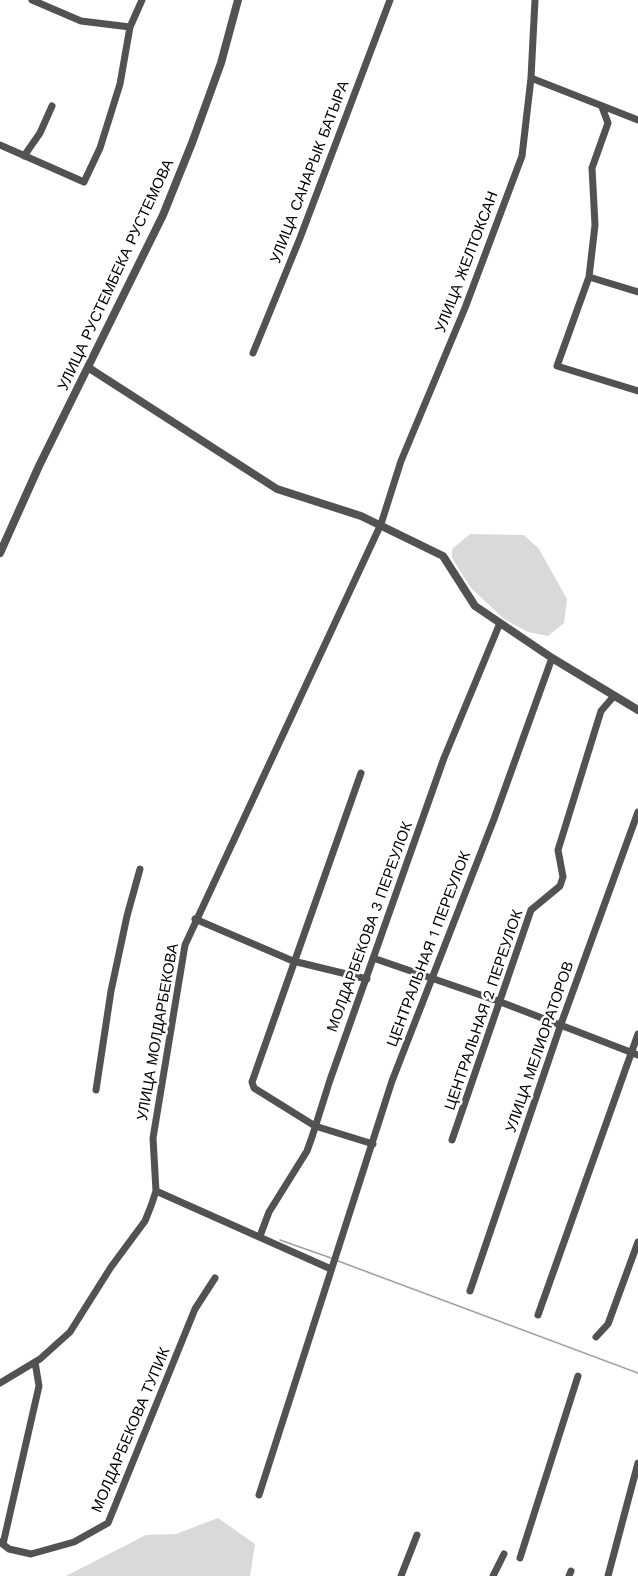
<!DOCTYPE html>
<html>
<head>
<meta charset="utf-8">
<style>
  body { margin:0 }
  canvas { display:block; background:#fff }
</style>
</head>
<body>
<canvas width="638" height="1576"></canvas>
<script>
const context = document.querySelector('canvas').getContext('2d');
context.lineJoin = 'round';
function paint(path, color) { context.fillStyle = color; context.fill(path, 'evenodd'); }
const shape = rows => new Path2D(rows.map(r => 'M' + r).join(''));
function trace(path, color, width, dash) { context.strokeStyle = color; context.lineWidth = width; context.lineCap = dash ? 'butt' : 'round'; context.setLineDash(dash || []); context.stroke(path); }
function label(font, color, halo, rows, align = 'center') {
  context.font = font + ' "Work Sans",sans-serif'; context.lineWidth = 5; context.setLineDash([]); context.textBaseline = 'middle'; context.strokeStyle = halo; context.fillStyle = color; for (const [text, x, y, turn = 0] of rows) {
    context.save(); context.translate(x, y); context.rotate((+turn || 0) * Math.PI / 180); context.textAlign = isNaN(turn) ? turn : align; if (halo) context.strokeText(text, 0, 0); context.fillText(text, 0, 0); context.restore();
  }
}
paint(shape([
  [470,534,524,535,539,549,567,599,564,623,548,636,528,632,504,619,471,588,452,558,452,549],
  [218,1518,255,1544,250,1576,66,1576,146,1535,176,1534]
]), '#d9d9d9');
trace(shape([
  [280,1240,331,1258],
  [338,1261,638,1373]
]), '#a0a0a0', 1.5);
trace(shape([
  [32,0,81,21,130,27,142,0],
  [531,78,638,120],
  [602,107,608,123,592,168,595,225,589,277,638,292],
  [0,145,84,182,100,148,120,84,130,27],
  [24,156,40,133,52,106],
  [589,277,557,366,638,391],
  [253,353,300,238,390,0],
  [361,773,252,1082,254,1088,315,1126,373,1144],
  [195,919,293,961,367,979],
  [373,958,498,1001,638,1055],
  [96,1090,111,991,127,916,140,869],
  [452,1140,531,910,560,886,563,877,558,850,601,711,614,696],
  [156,1191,331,1269],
  [260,1236,269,1212,307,1151,312,1137,330,1080,444,758,500,623],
  [470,1291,561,1024,638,812],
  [538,1315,638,1034],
  [596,1337,608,1324,638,1242],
  [0,1383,40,1359,70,1332,111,1267,145,1221,151,1206,156,1191,153,1138,185,945,381,524,401,461,465,308,522,156,531,78,535,0],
  [259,1495,392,1081,494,819,552,658],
  [0,1542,9,1549,31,1554,74,1542,108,1523,195,1309,215,1278],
  [3,1544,39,1386,35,1362],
  [520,1558,578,1376],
  [401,1576,417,1535],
  [493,1576,504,1554],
  [569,1576,571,1571],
  [608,1576,638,1463]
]), '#525252', 7);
trace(shape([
  [89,368,277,489,361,516,443,556,475,606,552,658,638,710],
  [0,553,39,466,163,215,192,143,221,63,238,0]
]), '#525252', 8);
label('15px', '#000', '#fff', [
  ["УЛИЦА САНАРЫК БАТЫРА",310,172,-69],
  ["УЛИЦА ЖЕЛТОКСАН",467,262,-69],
  ["УЛИЦА РУСТЕМБЕКА РУСТЕМОВА",116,275,-65],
  ["МОЛДАРБЕКОВА 3 ПЕРЕУЛОК",370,927,-70],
  ["ЦЕНТРАЛЬНАЯ 1 ПЕРЕУЛОК",429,949,-69],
  ["ЦЕНТРАЛЬНАЯ 2 ПЕРЕУЛОК",484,1010,-71],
  ["УЛИЦА МОЛДАРБЕКОВА",158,1032,-80],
  ["УЛИЦА МЕЛИОРАТОРОВ",540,1047,-71],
  ["МОЛДАРБЕКОВА ТУПИК",131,1430,-67]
]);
</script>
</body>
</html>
